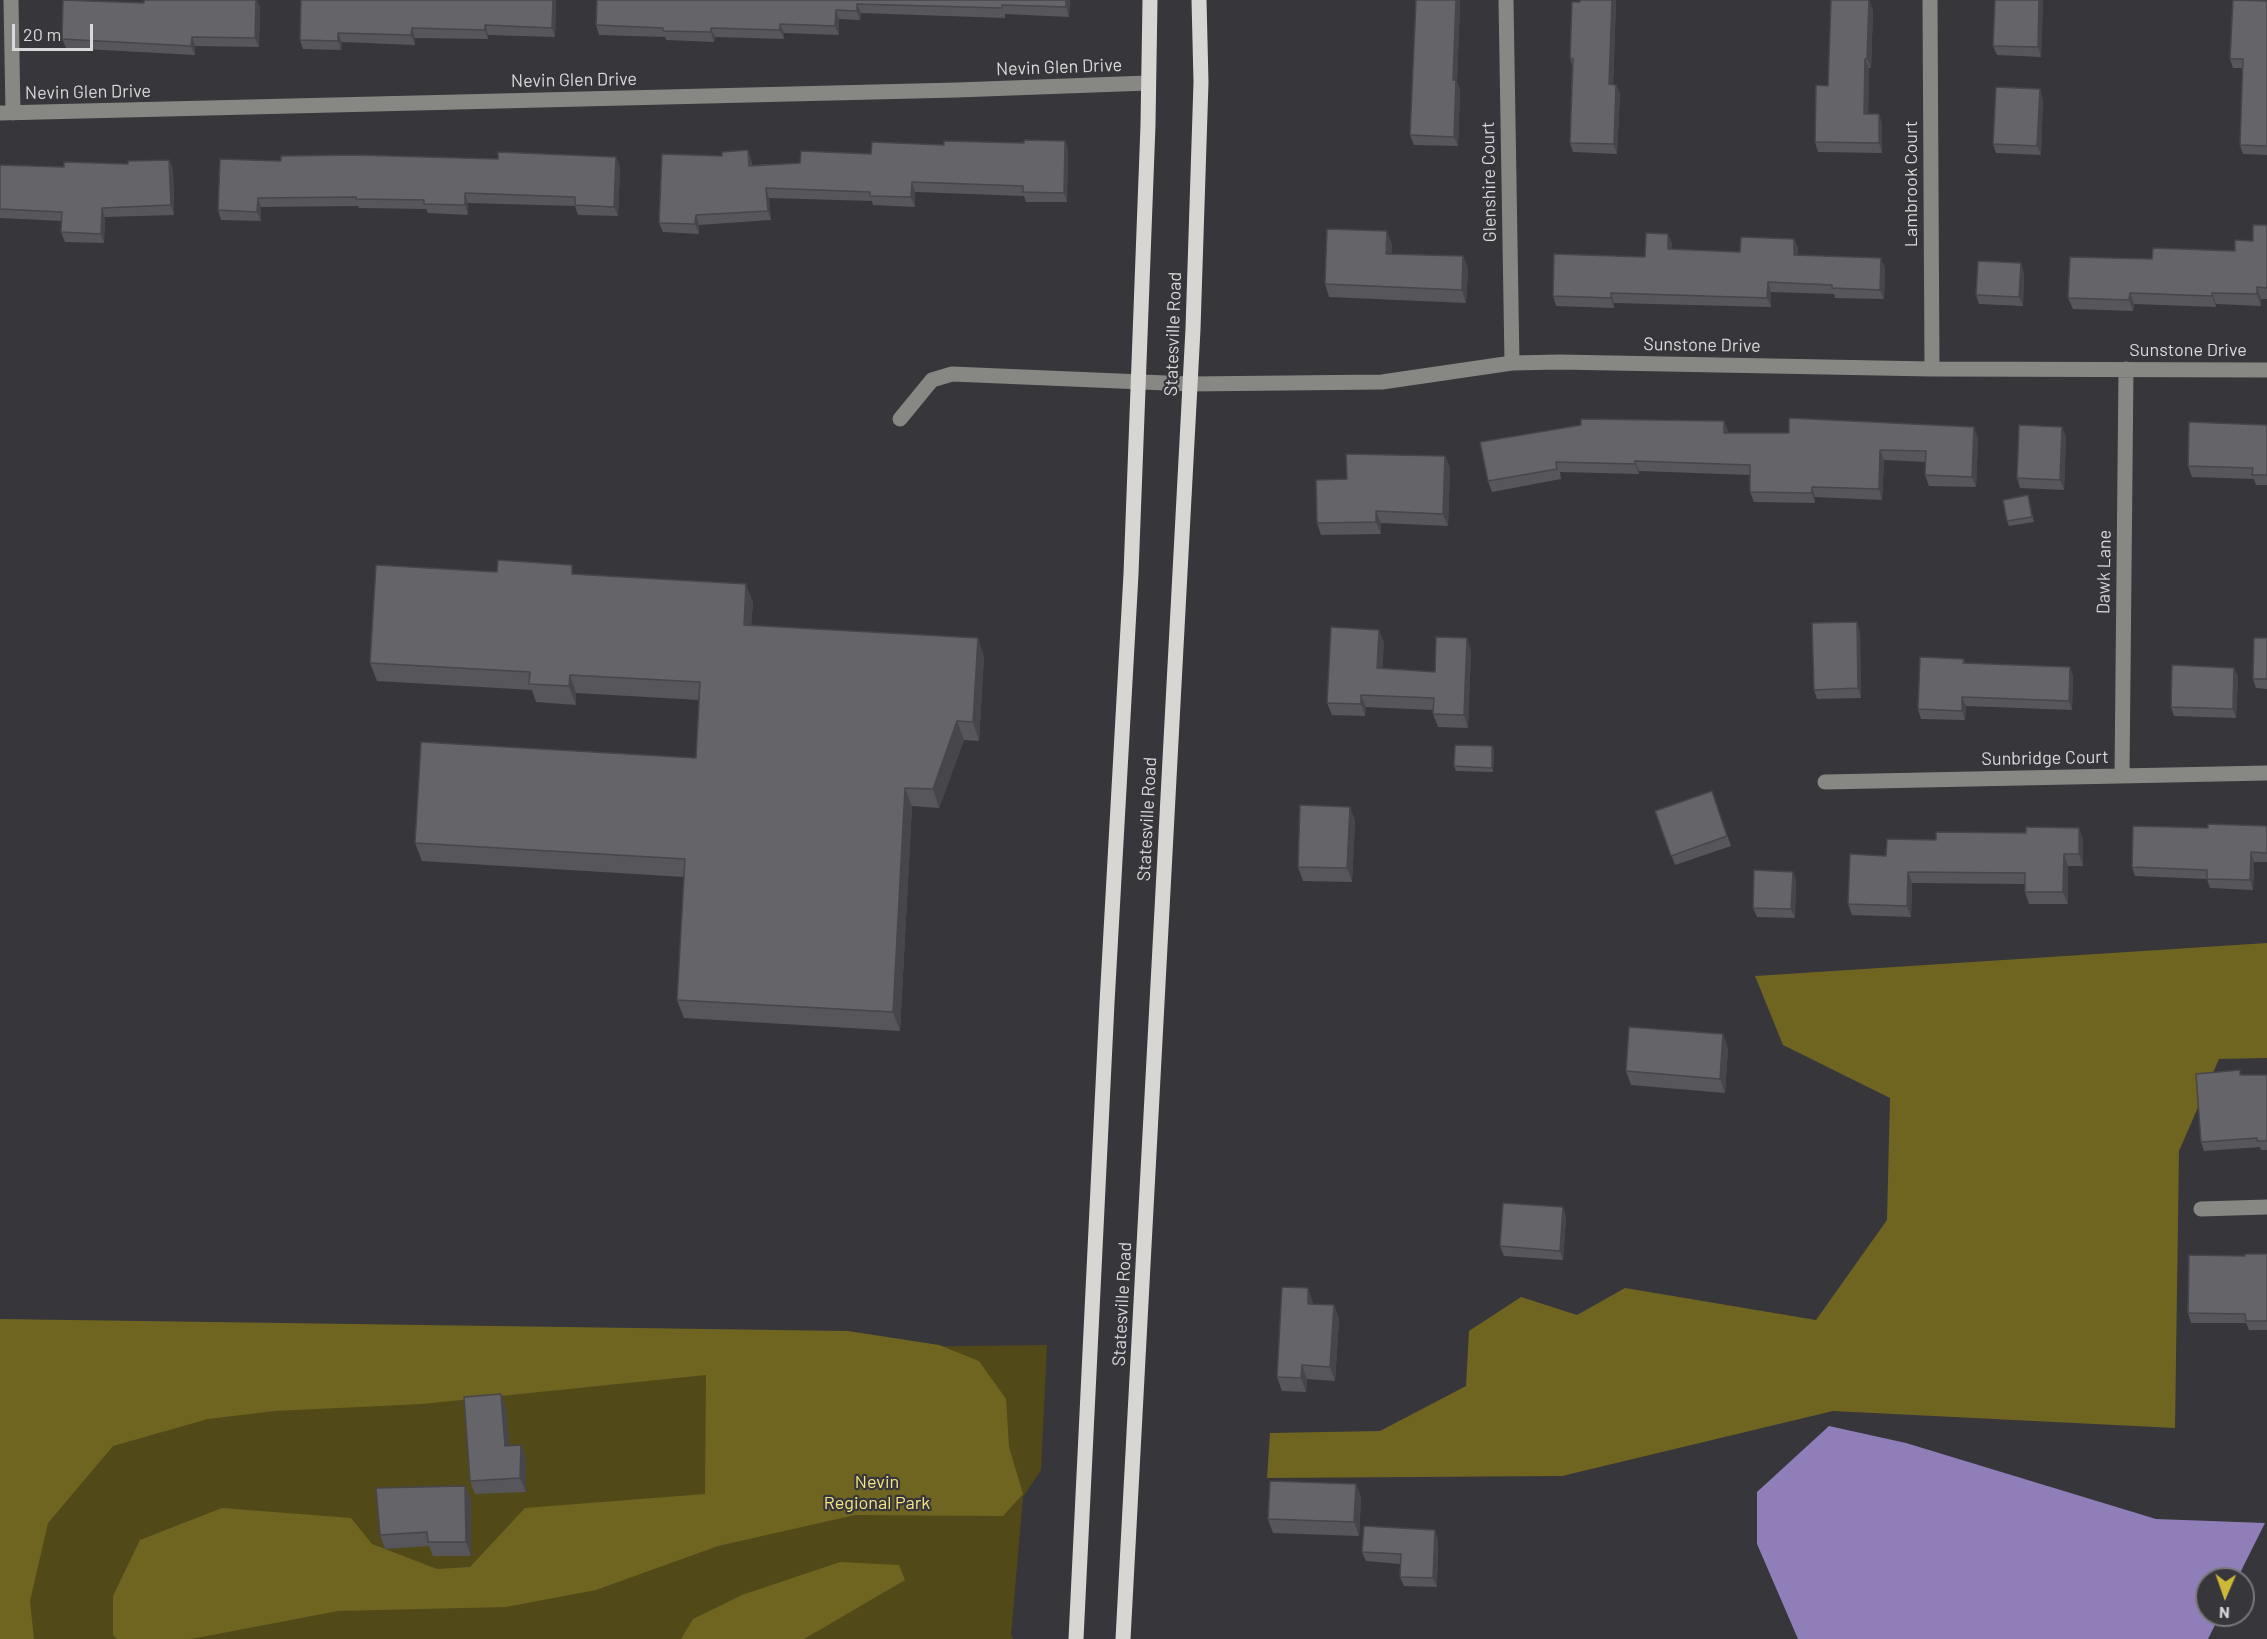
<!DOCTYPE html>
<html>
<head>
<meta charset="utf-8">
<style>
  body { margin:0 }
  #map { position:relative; width:2267px; height:1639px; overflow:hidden; background:#37363a; font-family:Barlow,sans-serif }
  canvas { display:block }
  .north { position:absolute; left:2195px; top:1567px; width:60px; height:60px; box-sizing:border-box; background:#37363a; border:2px solid #78777a; border-radius:50%; rotate:182deg; font-size:16px; font-weight:700; line-height:24px; text-align:center; color:#d9d8db }
  .north::after { content:''; display:block; margin:auto; width:21px; height:27px; background:#cdb938; clip-path:polygon(50% 0,100% 100%,50% 72%,0 100%) }
  .scale { position:absolute; left:12px; top:24px; width:81px; height:27px; box-sizing:border-box; border:3px solid #d9d8db; border-top:0; padding-left:8px; font-size:18px; line-height:21px; white-space:nowrap; color:#d9d8db; -webkit-text-stroke:4px #37363a; paint-order:stroke }
</style>
</head>
<body>
<div id="map">
<canvas width="2267" height="1639"></canvas>
<div class="north">N</div>
<div class="scale">20 m</div>
</div>
<script>
const context = document.querySelector('canvas').getContext('2d');
context.lineJoin = 'round';
function paint(path, color) { context.fillStyle = color; context.fill(path, 'evenodd'); }
const shape = rows => new Path2D(rows.map(r => 'M' + r).join(''));
function trace(path, color, width, dash) { context.strokeStyle = color; context.lineWidth = width; context.lineCap = dash ? 'butt' : 'round'; context.setLineDash(dash || []); context.stroke(path); }
function label(font, color, halo, rows, align = 'center') {
  context.font = font + ' Barlow,sans-serif'; context.lineWidth = 4.5; context.setLineDash([]); context.textBaseline = 'middle'; context.strokeStyle = halo; context.fillStyle = color; for (const [text, x, y, turn = 0] of rows) {
    context.save(); context.translate(x, y); context.rotate((+turn || 0) * Math.PI / 180); context.textAlign = isNaN(turn) ? turn : align; if (halo) context.strokeText(text, 0, 0); context.fillText(text, 0, 0); context.restore();
  }
}
paint(shape([
  [1047,1345,1041,1470,1023,1497,1011,1635,1013,1639,0,1639,0,1358]
]), '#514918');
paint(shape([
  [2267,943,2267,1058,2219,1059,2179,1151,2175,1428,1833,1411,1562,1476,1267,1478,1270,1433,1380,1431,1466,1386,1469,1331,1521,1297,1577,1315,1625,1288,1816,1320,1887,1220,1890,1098,1783,1045,1755,976],
  [0,1319,848,1331,939,1345,979,1361,1006,1399,1009,1447,1023,1494,1003,1516,855,1515,718,1546,596,1590,506,1607,338,1611,191,1639,117,1639,113,1635,113,1596,140,1540,222,1508,351,1518,372,1544,437,1569,470,1567,525,1508,705,1494,706,1375,422,1404,275,1411,208,1419,113,1446,48,1523,30,1601,34,1639,0,1639],
  [840,1562,899,1565,905,1580,804,1639,681,1639,693,1619,742,1595]
]), '#6f6521');
paint(shape([
  [1829,1426,1906,1443,2156,1519,2265,1523,2237,1579,2207,1579,2207,1615,2220,1615,2208,1639,1798,1639,1757,1544,1757,1492]
]), '#8f7eb8');
trace(shape([
  [11,0,13,113],
  [1506,0,1512,363],
  [1930,0,1932,369],
  [0,113,957,90,1148,83],
  [900,419,932,380,952,374,1190,384,1382,382,1512,363,1559,362,1932,369,2267,370],
  [2122,776,2126,369],
  [1825,782,2267,773],
  [2201,1209,2267,1207]
]), '#878784', 15);
trace(shape([
  [1076,1639,1107,1003,1131,574,1148,125,1150,0],
  [1123,1639,1193,329,1201,82,1199,0]
]), '#d7d6d2', 15);
paint(shape([
  [301,0,556,0,555,37,488,35,488,39,415,38,415,45,342,42,341,50,303,49,300,40],
  [597,0,1070,0,1069,17,1005,14,1005,18,861,13,860,20,839,19,839,35,784,33,784,39,715,37,714,42,666,40,665,37,599,35,596,25],
  [1416,0,1459,0,1460,2,1457,82,1460,89,1458,146,1414,145,1410,135],
  [1580,0,1616,0,1613,85,1616,85,1620,94,1617,154,1573,152,1570,143,1572,66,1570,58],
  [2043,0,2041,57,1997,55,1993,46],
  [2267,1,2267,155,2243,154,2240,145,2243,68,2233,68,2230,59],
  [260,7,259,47,195,46,195,55,66,48,62,39],
  [1873,10,1871,68,1869,68,1868,114,1882,123,1882,153,1818,152,1815,142,1828,86],
  [2043,99,2041,155,1996,153,1993,144],
  [1065,141,1068,150,1067,202,1026,202,1024,196,915,192,915,207,873,205,872,201,769,198,771,220,699,225,699,234,663,232,659,223,751,159,752,165,800,163,944,145,1024,143],
  [616,157,620,167,618,216,578,215,575,206,468,203,468,215,428,213,426,209,359,208,358,206,261,207,261,221,221,220,218,210,281,161],
  [169,160,173,169,174,215,105,217,104,243,65,242,61,232,62,221,0,218,0,165,64,167,128,164],
  [2267,225,2267,299,2261,299,2261,306,2216,304,2216,307,2134,304,2133,311,2073,309,2068,298,2152,259,2235,251,2253,241],
  [1794,239,1798,248,1797,256,1885,268,1884,299,1835,298,1834,294,1771,292,1771,307,1614,303,1614,308,1556,306,1553,296,1645,257,1672,243,1671,249,1740,252],
  [1392,244,1391,254,1463,256,1468,269,1466,303,1329,297,1325,284],
  [2024,273,2023,306,1979,304,1976,295],
  [2267,425,2267,485,2256,485,2254,479,2192,477,2188,466],
  [1728,431,1728,433,1978,438,1976,487,1929,486,1925,475,1926,462,1884,460,1882,500,1815,497,1815,503,1754,502,1750,492,1750,475,1639,471,1639,474,1560,472,1561,479,1492,492,1488,481,1480,442],
  [2066,436,2064,490,2020,488,2017,478],
  [1445,456,1450,468,1448,526,1381,523,1381,534,1321,535,1317,523,1347,479],
  [2028,495,2034,522,2009,526,2007,521],
  [497,572,576,574,753,602,751,625,984,656,979,741,964,740,939,808,912,806,900,1031,684,1018,677,1000,684,877,422,861,415,843,696,758,699,700,576,693,576,705,536,702,532,690,377,681,370,663],
  [1860,631,1861,698,1817,699,1814,690],
  [2267,638,2267,689,2256,688,2253,679],
  [1384,642,1382,669,1435,672,1471,650,1468,728,1438,727,1433,714,1433,710,1366,707,1365,716,1332,715,1327,703],
  [1964,659,1965,663,2070,667,2073,676,2072,710,1966,706,1965,720,1921,719,1918,709],
  [2234,668,2238,677,2236,718,2174,716,2171,707],
  [1492,746,1494,751,1493,772,1456,771,1454,766],
  [1712,791,1731,846,1675,865,1655,811],
  [1355,820,1352,882,1303,881,1298,867],
  [2267,826,2267,862,2254,862,2253,890,2210,888,2207,879,2135,876,2132,867,2208,828],
  [2083,839,2083,866,2068,866,2068,904,2029,904,2025,892,2025,884,1912,883,1911,917,1852,915,1848,904,1886,856,1936,840],
  [1793,872,1796,881,1795,918,1757,917,1753,908],
  [1728,1048,1725,1093,1631,1085,1626,1071],
  [2241,1075,2267,1075,2267,1150,2261,1150,2260,1147,2204,1151,2201,1142],
  [1563,1207,1566,1217,1563,1260,1504,1256,1500,1246],
  [2267,1254,2267,1330,2249,1330,2246,1323,2191,1323,2188,1313,2245,1256],
  [1313,1302,1313,1304,1334,1305,1339,1319,1335,1381,1307,1379,1306,1392,1282,1391,1277,1377],
  [501,1394,506,1408,509,1446,521,1445,526,1459,526,1492,475,1494,470,1481],
  [1356,1484,1361,1498,1359,1536,1273,1533,1268,1519],
  [465,1486,471,1500,471,1556,433,1556,429,1546,385,1549,380,1535],
  [1438,1540,1437,1587,1404,1586,1400,1577,1401,1564,1366,1561,1362,1552]
]), '#57565a');
paint(shape([
  [256,0,257,0,260,7,259,47,255,38],
  [553,0,556,0,555,37,552,28],
  [1066,0,1070,0,1069,17,1066,7],
  [1456,0,1459,0,1460,2,1457,82,1460,89,1458,146,1454,137,1453,80],
  [1612,0,1616,0,1613,94,1609,84],
  [1869,0,1873,10,1871,68,1867,59],
  [2039,0,2043,0,2041,57,2038,47],
  [857,4,861,13,860,20,857,11],
  [836,10,839,19,839,35,835,26],
  [780,24,784,33,784,39,780,30],
  [485,25,488,35,488,39,485,30],
  [412,28,415,38,415,45,411,35],
  [711,28,715,37,714,42,711,32],
  [338,33,342,42,341,50,338,41],
  [192,37,195,46,195,55,191,46],
  [1865,59,1869,68,1868,123,1864,114],
  [1616,85,1620,94,1617,154,1614,144],
  [2040,89,2043,99,2041,155,2037,146],
  [1879,114,1882,123,1882,153,1879,143],
  [1065,141,1068,150,1067,202,1064,193],
  [748,150,751,159,752,175,749,166],
  [616,157,620,167,618,216,614,207],
  [169,160,173,169,174,215,171,205],
  [912,182,915,192,915,207,911,197],
  [766,188,769,198,771,220,768,211],
  [465,193,468,203,468,215,465,205],
  [258,198,261,207,261,221,257,212],
  [102,208,105,217,104,243,101,234],
  [696,215,699,225,699,234,695,224],
  [1387,231,1392,244,1391,266,1386,254],
  [1668,234,1672,243,1671,259,1668,249],
  [1794,239,1798,248,1797,265,1794,255],
  [1463,256,1468,269,1466,303,1462,290],
  [1881,258,1885,268,1884,299,1880,290],
  [2021,263,2024,273,2023,306,2019,297],
  [1768,282,1771,292,1771,307,1767,298],
  [2257,287,2261,299,2261,306,2257,294],
  [1611,293,1614,303,1614,308,1611,298],
  [2130,293,2134,304,2133,311,2129,300],
  [2212,293,2216,304,2216,307,2212,296],
  [1724,421,1728,431,1728,444,1724,433],
  [1974,427,1978,438,1976,487,1972,477],
  [2062,427,2066,436,2064,490,2060,480],
  [1880,450,1884,460,1882,500,1879,489],
  [1445,456,1450,468,1448,526,1443,514],
  [1635,461,1639,471,1639,474,1635,464],
  [1812,487,1815,497,1815,503,1812,493],
  [1376,511,1381,523,1381,534,1376,522],
  [746,584,753,602,750,643,744,625],
  [1857,622,1860,631,1861,698,1858,688],
  [1379,630,1384,642,1382,681,1377,668],
  [978,638,984,656,979,741,973,722],
  [1467,638,1471,650,1468,728,1464,715],
  [2070,667,2073,676,2072,710,2069,701],
  [2234,668,2238,677,2236,718,2233,709],
  [570,675,576,693,576,705,569,686],
  [1361,695,1366,707,1365,716,1361,704],
  [1962,697,1966,706,1965,720,1962,711],
  [957,721,964,740,939,808,933,789],
  [1492,746,1494,751,1493,772,1492,768],
  [905,788,912,806,900,1031,893,1012],
  [1350,807,1355,820,1352,882,1347,868],
  [2079,828,2083,839,2083,866,2079,854],
  [2251,852,2254,862,2253,890,2250,880],
  [2064,854,2068,866,2068,904,2063,892],
  [1793,872,1796,881,1795,918,1791,909],
  [1908,872,1912,883,1911,917,1907,906],
  [1723,1034,1728,1048,1725,1093,1720,1079],
  [1563,1207,1566,1217,1563,1260,1560,1251],
  [1308,1288,1313,1302,1313,1318,1308,1304],
  [1334,1305,1339,1319,1335,1381,1330,1367],
  [1302,1365,1307,1379,1306,1392,1301,1378],
  [501,1394,506,1408,511,1460,505,1446],
  [521,1445,526,1459,526,1492,520,1478],
  [1356,1484,1361,1498,1359,1536,1354,1522],
  [465,1486,471,1500,471,1556,466,1542],
  [1435,1530,1438,1540,1437,1587,1433,1578]
]), '#47464a');
const building = shape([
  [63,0,144,3,144,0,256,0,255,38,192,37,191,46,62,39,63,0],
  [301,0,553,0,552,28,485,25,485,30,412,28,411,35,338,33,338,41,300,40,301,0],
  [597,0,1066,0,1066,7,1002,5,1002,8,857,4,857,11,836,10,835,26,780,24,780,30,711,28,711,32,663,31,663,28,596,25,597,0],
  [1416,0,1456,0,1453,80,1456,80,1454,137,1410,135,1416,0],
  [1580,0,1612,0,1609,84,1616,85,1614,144,1570,143,1573,59,1570,58,1572,2,1580,2,1580,0],
  [1831,0,1869,0,1867,59,1865,59,1864,114,1879,114,1879,143,1815,142,1816,85,1828,86,1831,0],
  [1995,0,2039,0,2038,47,1993,46,1995,0],
  [2233,0,2267,1,2267,146,2240,145,2243,59,2230,59,2233,0],
  [1996,87,2040,89,2037,146,1993,144,1996,87],
  [1024,140,1065,141,1064,193,1023,192,1023,186,912,182,911,197,870,196,870,192,766,188,768,211,696,215,695,224,659,223,662,154,722,156,722,152,748,150,749,166,800,163,801,151,871,154,872,142,944,145,944,141,1024,143,1024,140],
  [498,152,616,157,614,207,575,205,575,197,465,193,465,205,424,204,424,200,356,199,356,197,258,198,257,212,218,210,220,159,281,161,281,156,356,155,498,159,498,152],
  [169,160,171,205,102,208,101,234,61,232,62,212,0,209,0,165,64,167,64,162,128,164,128,161,169,160],
  [2253,225,2267,225,2267,288,2257,287,2257,294,2212,293,2212,296,2130,293,2129,300,2068,298,2070,257,2152,259,2153,248,2235,251,2235,240,2253,241,2253,225],
  [1327,229,1387,231,1386,254,1463,256,1462,290,1325,284,1327,229],
  [1646,233,1668,234,1668,249,1740,252,1741,237,1794,239,1794,255,1881,258,1880,290,1832,288,1832,285,1768,282,1767,298,1611,293,1611,298,1553,296,1554,254,1645,257,1646,233],
  [1978,261,2021,263,2019,297,1976,295,1978,261],
  [1789,418,1974,427,1972,477,1925,475,1926,451,1880,450,1879,489,1812,487,1812,493,1750,492,1750,465,1635,461,1635,464,1556,462,1557,469,1488,481,1480,442,1581,425,1581,419,1724,421,1724,433,1789,433,1789,418],
  [2189,422,2267,425,2267,475,2252,475,2253,468,2188,466,2189,422],
  [2019,425,2062,427,2060,480,2017,478,2019,425],
  [1346,454,1445,456,1443,514,1376,511,1376,522,1317,523,1316,480,1347,479,1346,454],
  [2028,495,2032,517,2007,521,2003,500,2028,495],
  [498,560,572,565,572,574,746,584,744,625,978,638,973,722,957,721,933,789,905,788,893,1012,677,1000,685,859,415,843,421,742,696,758,700,682,570,675,569,686,529,684,530,672,370,663,376,565,497,572,498,560],
  [1857,622,1858,688,1814,690,1812,623,1857,622],
  [1331,627,1379,630,1377,668,1435,672,1436,637,1467,638,1464,715,1433,714,1434,698,1361,695,1361,704,1327,703,1331,627],
  [2254,638,2267,638,2267,679,2253,679,2254,638],
  [1920,657,1964,659,1963,663,2070,667,2069,701,1962,697,1962,711,1918,709,1920,657],
  [2172,665,2234,668,2233,709,2171,707,2172,665],
  [1455,745,1492,746,1492,768,1454,766,1455,745],
  [1712,791,1727,836,1671,856,1655,811,1712,791],
  [1300,805,1350,807,1347,868,1298,867,1300,805],
  [2208,824,2267,826,2267,853,2251,852,2250,880,2207,879,2207,870,2132,867,2133,826,2208,828,2208,824],
  [2026,827,2079,828,2079,854,2064,854,2063,892,2025,892,2025,873,1908,872,1907,906,1848,904,1850,854,1886,856,1887,839,1936,840,1936,832,2026,833,2026,827],
  [1754,870,1793,872,1791,909,1753,908,1754,870],
  [1629,1027,1723,1034,1720,1079,1626,1071,1629,1027],
  [2240,1070,2240,1075,2267,1075,2267,1141,2257,1141,2257,1138,2201,1142,2196,1074,2240,1070],
  [1503,1203,1563,1207,1560,1251,1500,1246,1503,1203],
  [2245,1254,2267,1254,2267,1321,2246,1321,2245,1314,2188,1313,2189,1255,2245,1256,2245,1254],
  [1282,1287,1308,1288,1308,1304,1334,1305,1330,1367,1302,1365,1301,1378,1277,1377,1282,1287],
  [501,1394,505,1446,521,1445,520,1478,470,1481,464,1397,501,1394],
  [1270,1481,1356,1484,1354,1522,1268,1519,1270,1481],
  [465,1486,466,1542,428,1542,427,1532,380,1535,376,1488,465,1486],
  [1364,1526,1435,1530,1433,1578,1400,1577,1401,1554,1362,1552,1364,1526]
]);
paint(building, '#656469');
trace(building, '#47464a', 1.5);
label('18px', '#d9d8db', '#37363a', [
  ["Nevin Glen Drive",1059,67,-2],
  ["Nevin Glen Drive",574,80,-1],
  ["Nevin Glen Drive",88,92,-1],
  ["Glenshire Court",1489,182,-91],
  ["Lambrook Court",1911,184,-90],
  ["Statesville Road",1173,334,-88],
  ["Sunstone Drive",1702,345,1],
  ["Sunstone Drive",2188,350],
  ["Dawk Lane",2104,572,-89],
  ["Sunbridge Court",2045,758,-1],
  ["Statesville Road",1147,819,-87],
  ["Statesville Road",1122,1304,-87]
]);
label('18px', '#f4e586', '#37363a', [
  ["Nevin",877,1482],
  ["Regional Park",877,1503]
]);
</script>
</body>
</html>
